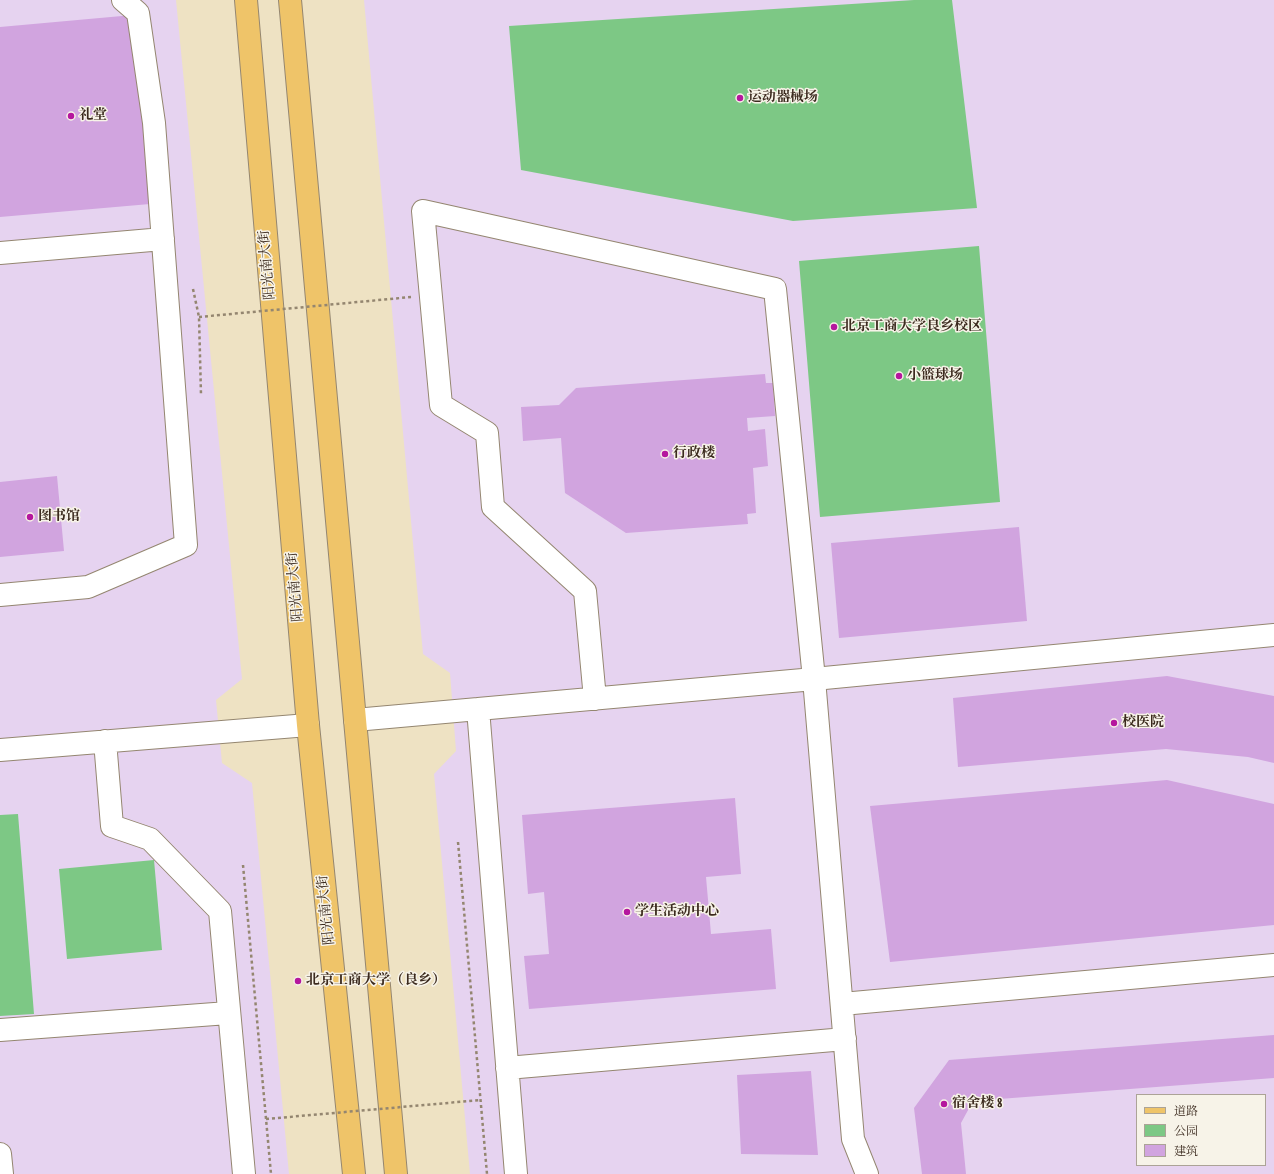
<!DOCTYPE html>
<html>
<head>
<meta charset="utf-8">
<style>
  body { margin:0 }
  #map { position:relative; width:1274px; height:1174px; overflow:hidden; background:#eee2c3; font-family:"IM FELL English","Noto Serif SC",serif }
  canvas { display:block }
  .legend { position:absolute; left:1136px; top:1094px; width:130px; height:72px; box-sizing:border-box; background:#f7f3e8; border:1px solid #aca397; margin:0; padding:5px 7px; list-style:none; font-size:12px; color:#3b2a1e }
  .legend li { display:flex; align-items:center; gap:8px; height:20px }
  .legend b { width:20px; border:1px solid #aca397 }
</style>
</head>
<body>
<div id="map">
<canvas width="1274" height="1174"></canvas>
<ul class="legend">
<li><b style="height:5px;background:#efc469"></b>道路</li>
<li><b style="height:11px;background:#7dc885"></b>公园</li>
<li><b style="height:11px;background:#d1a4df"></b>建筑</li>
</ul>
</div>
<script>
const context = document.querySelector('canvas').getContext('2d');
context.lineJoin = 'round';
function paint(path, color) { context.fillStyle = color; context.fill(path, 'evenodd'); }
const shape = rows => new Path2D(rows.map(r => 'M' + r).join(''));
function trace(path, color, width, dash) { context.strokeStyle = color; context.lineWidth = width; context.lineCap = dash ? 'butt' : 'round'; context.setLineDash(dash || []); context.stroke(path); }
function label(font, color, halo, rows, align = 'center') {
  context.font = font + ' "IM FELL English","Noto Serif SC",serif'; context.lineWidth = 3; context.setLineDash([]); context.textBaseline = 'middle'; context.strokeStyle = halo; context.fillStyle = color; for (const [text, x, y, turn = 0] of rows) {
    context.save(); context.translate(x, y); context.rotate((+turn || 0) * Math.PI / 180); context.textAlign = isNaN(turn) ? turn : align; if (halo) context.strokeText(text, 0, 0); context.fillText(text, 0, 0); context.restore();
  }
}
paint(shape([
  [0,0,176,0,242,679,216,700,222,763,252,783,289,1174,0,1174],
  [364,0,1274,0,1274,1174,470,1174,434,774,456,751,450,673,423,654],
  [1137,1095,1265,1095,1265,1165,1137,1165]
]), '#e6d3f0');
paint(shape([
  [914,0,952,0,977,208,793,221,521,170,509,26],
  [979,246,1000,502,820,517,799,261],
  [18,814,34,1014,0,1016,0,815],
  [154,860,162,950,67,959,59,869]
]), '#7dc885');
paint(shape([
  [133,15,150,204,0,217,0,27],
  [765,374,766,383,773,383,775,416,747,418,748,431,765,429,768,466,753,468,756,513,747,514,748,524,626,533,565,493,561,438,523,441,521,407,559,405,576,388],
  [57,476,64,551,0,557,0,482],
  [1019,527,1027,621,839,638,831,543],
  [1167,676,1274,696,1274,763,1248,757,1166,749,958,767,953,698],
  [1167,780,1274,804,1274,925,890,962,870,806],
  [735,798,741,874,706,877,711,934,771,929,776,989,529,1009,524,956,549,954,544,892,528,894,522,815],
  [1274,1035,1274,1078,973,1101,961,1123,966,1174,922,1174,914,1108,949,1060],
  [811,1071,818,1155,741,1154,737,1075]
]), '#d1a4df');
const minor = shape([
  [0,253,163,239],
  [0,595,88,587,186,545,154,123,138,13,123,0],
  [595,699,585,591,493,507,487,433,441,405,423,211,775,289,814,679,853,1139,867,1174],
  [478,709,516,1174],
  [355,720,814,679,1274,635],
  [105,741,112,826,150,839,220,911,244,1174],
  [0,750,308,725],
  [842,1004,1274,965],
  [0,1030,228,1013],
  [507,1068,845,1039],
  [0,1154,2,1174]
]);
const major = shape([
  [246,0,308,725,354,1174],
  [290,0,396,1174]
]);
trace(minor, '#948670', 24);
trace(major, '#948670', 24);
trace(shape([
  [193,289,199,317,201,395],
  [458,842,487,1174],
  [243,865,271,1174]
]), '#948670', 2.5, [3, 3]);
trace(minor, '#fff', 22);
trace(major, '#efc469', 22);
trace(shape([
  [199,317,411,297],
  [266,1119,481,1100]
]), '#948670', 2.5, [3, 3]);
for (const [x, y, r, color] of [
  [740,98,4,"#b5179e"],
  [71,116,4,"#b5179e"],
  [834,327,4,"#b5179e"],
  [899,376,4,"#b5179e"],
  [665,454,4,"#b5179e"],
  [30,517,4,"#b5179e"],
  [1114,723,4,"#b5179e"],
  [627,912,4,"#b5179e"],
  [298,981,4,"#b5179e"],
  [944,1104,4,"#b5179e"]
]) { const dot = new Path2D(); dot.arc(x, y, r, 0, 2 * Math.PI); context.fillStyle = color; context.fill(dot); trace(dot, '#f7f3e8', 1.5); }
label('bold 14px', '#3b2a1e', '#f7f3e8', [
  ["运动器械场",748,98],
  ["礼堂",79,116],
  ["北京工商大学良乡校区",842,327],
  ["小篮球场",907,376],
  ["行政楼",673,454],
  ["图书馆",38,517],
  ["校医院",1122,723],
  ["学生活动中心",635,912],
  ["北京工商大学（良乡）",306,981],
  ["宿舍楼 8",952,1104]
], 'left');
label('14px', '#3b2a1e', '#f7f3e8', [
  ["阳光南大街",268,265,-95],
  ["阳光南大街",296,587,-95],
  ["阳光南大街",327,910,-96]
]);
</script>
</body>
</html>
